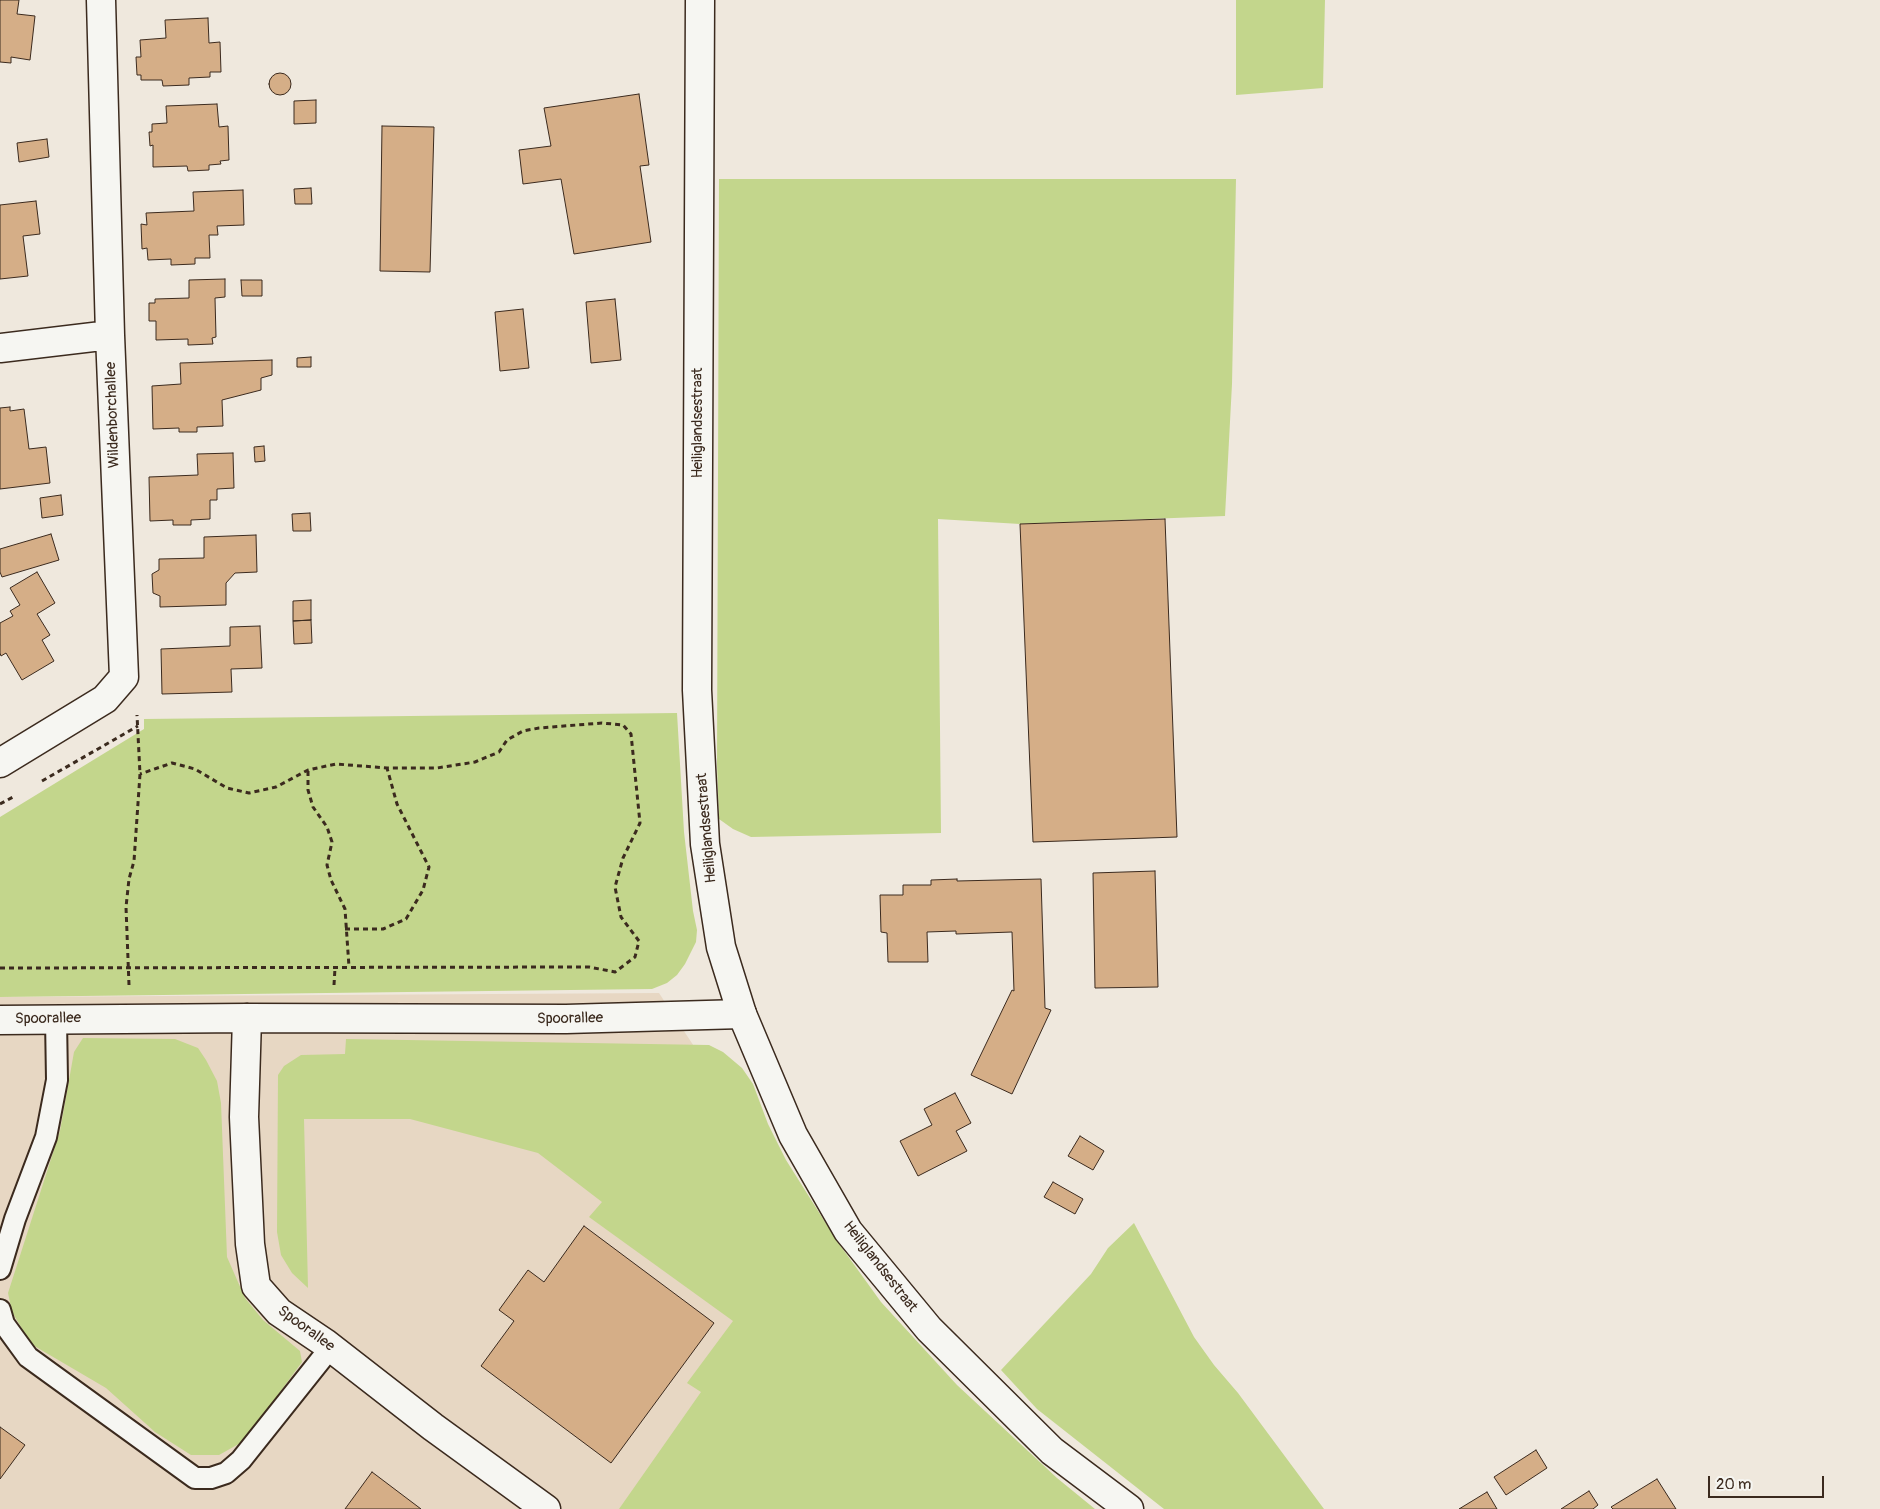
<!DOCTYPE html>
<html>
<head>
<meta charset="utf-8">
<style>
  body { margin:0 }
  #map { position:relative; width:1880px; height:1509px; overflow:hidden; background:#efe8dd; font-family:Pangolin,sans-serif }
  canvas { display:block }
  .scale { position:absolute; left:1708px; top:1476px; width:116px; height:22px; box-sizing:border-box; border:2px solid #3b2a1e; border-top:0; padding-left:6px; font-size:15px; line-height:18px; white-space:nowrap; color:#3b2a1e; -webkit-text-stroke:4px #f6f6f2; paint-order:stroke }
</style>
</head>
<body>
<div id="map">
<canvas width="1880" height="1509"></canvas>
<div class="scale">20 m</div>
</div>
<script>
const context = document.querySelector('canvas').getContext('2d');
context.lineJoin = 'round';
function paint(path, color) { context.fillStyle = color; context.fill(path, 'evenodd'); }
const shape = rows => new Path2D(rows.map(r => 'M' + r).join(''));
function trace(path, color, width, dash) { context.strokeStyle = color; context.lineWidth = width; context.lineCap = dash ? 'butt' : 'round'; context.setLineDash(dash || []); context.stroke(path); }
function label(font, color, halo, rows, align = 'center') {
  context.font = font + ' Pangolin,sans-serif'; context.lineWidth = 4.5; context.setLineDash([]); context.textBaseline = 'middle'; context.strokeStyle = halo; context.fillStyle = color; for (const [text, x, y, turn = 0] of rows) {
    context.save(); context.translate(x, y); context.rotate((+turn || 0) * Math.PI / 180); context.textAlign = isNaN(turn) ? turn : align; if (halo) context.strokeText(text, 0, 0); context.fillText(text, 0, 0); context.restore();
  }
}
paint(shape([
  [659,993,961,1453,1036,1509,0,1509,0,997]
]), '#e7d7c3');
paint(shape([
  [1236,0,1325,0,1323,88,1236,95],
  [719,179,1236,179,1232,384,1225,516,1020,524,938,519,941,833,751,837,733,829,719,819,717,764],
  [677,713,684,832,693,911,697,930,696,942,685,964,677,975,667,983,652,989,0,997,0,817,144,729,144,719],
  [83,1038,175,1039,198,1048,206,1060,217,1081,221,1103,227,1257,245,1298,263,1320,300,1351,302,1362,244,1441,219,1455,191,1455,155,1432,106,1388,31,1344,12,1312,8,1293,60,1131,74,1052],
  [346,1039,709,1045,723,1052,742,1068,753,1084,768,1124,786,1160,837,1241,881,1302,957,1385,1057,1478,1095,1509,619,1509,701,1392,687,1383,733,1321,589,1217,602,1202,538,1153,410,1119,304,1119,308,1288,292,1273,281,1255,277,1232,278,1075,284,1066,301,1055,345,1054],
  [1134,1223,1194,1337,1214,1365,1238,1393,1324,1509,1164,1509,1037,1409,1001,1370,1091,1274,1108,1248]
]), '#c3d68c');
const building = shape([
  [0,0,19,0,17,14,35,16,30,60,11,57,11,63,0,62,0,0],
  [208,18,209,43,220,42,221,72,210,72,210,77,189,78,189,85,163,86,162,80,141,80,141,75,137,75,136,57,141,57,140,40,166,38,165,20,208,18],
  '269 84a11 11 0 1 1 22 0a11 11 0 1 1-22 0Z',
  [639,94,649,165,640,166,651,242,574,254,561,179,523,184,519,150,551,146,544,108,639,94],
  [316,100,316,123,294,124,294,101,316,100],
  [217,104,219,127,228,126,229,160,220,161,221,164,209,165,209,170,188,171,187,166,153,167,153,145,150,146,149,132,152,132,152,124,167,123,166,106,217,104],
  [382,126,434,127,430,272,380,271,382,126],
  [47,139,49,157,19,162,17,143,47,139],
  [311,188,312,204,295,204,294,189,311,188],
  [243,190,244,225,217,226,218,235,209,235,210,258,195,258,195,264,171,265,171,259,148,260,147,248,142,249,141,224,147,225,146,213,194,211,193,192,243,190],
  [36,201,40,234,23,236,28,276,0,279,0,205,36,201],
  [225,279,225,297,215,298,216,337,212,338,213,344,188,345,188,339,156,340,156,321,149,321,149,303,155,303,155,299,189,298,189,280,225,279],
  [241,280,262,280,262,296,242,296,241,280],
  [615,299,621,360,591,363,586,302,615,299],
  [523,309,529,368,500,371,495,312,523,309],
  [311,357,311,367,297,367,297,358,311,357],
  [272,360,272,375,261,378,261,390,222,400,223,426,197,427,197,432,179,432,179,428,153,429,152,386,181,384,180,363,272,360],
  [10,407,10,411,24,409,29,449,46,447,50,483,0,489,0,408,10,407],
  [264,446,265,461,255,462,254,447,264,446],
  [233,453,234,488,217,489,217,500,210,500,210,519,191,520,191,525,173,525,173,520,150,521,149,477,198,475,197,454,233,453],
  [61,495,63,515,42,518,40,498,61,495],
  [310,513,311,531,293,531,292,514,310,513],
  [1165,519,1177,837,1033,842,1020,524,1165,519],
  [51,534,59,560,2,577,0,572,0,549,51,534],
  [256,535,257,572,235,573,226,583,226,605,160,607,160,596,153,593,152,574,159,570,159,559,204,558,204,537,256,535],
  [37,572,55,603,37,614,50,635,42,640,54,661,22,680,6,653,1,656,0,653,0,623,13,616,10,611,20,605,10,588,37,572],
  [311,600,311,620,293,621,293,601,311,600],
  [311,620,312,643,294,644,293,621,311,620],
  [260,626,262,668,231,669,232,692,162,694,161,649,230,646,230,627,260,626],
  [1155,871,1158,987,1095,988,1093,873,1155,871],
  [957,879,957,881,1041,879,1045,1008,1051,1010,1012,1094,971,1075,1012,990,1014,991,1012,932,956,934,956,931,927,932,928,962,888,962,887,933,881,932,880,895,903,895,903,885,931,885,931,880,957,879],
  [955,1093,971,1123,956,1131,967,1151,918,1176,900,1141,932,1125,924,1109,955,1093],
  [1080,1136,1104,1151,1093,1170,1068,1156,1080,1136],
  [1053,1182,1083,1199,1075,1214,1044,1197,1053,1182],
  [584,1226,714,1323,611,1463,481,1366,514,1321,499,1310,528,1270,544,1282,584,1226],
  [0,1427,25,1445,0,1479,0,1427],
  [1536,1450,1547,1468,1506,1495,1494,1477,1536,1450],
  [372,1472,421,1509,345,1509,372,1472],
  [1657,1479,1676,1509,1613,1509,1611,1507,1657,1479],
  [1589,1491,1598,1505,1593,1509,1561,1509,1589,1491],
  [1487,1492,1497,1509,1459,1509,1487,1492]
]);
paint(building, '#d5ae87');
trace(building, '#3b2a1e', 1);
const lane = shape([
  [0,1269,15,1219,46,1137,57,1080,56,1019],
  [0,1310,4,1324,28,1357,195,1478,211,1478,226,1473,241,1460,331,1347]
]);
const street = shape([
  [0,348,110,335],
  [0,763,105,699,124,677,110,335,101,0],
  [247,1018,244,1117,250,1244,256,1286,279,1312,325,1343,433,1427,546,1509],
  [0,1020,247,1018,566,1019,742,1014]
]);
const secondary = shape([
  [700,0,697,690,705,844,721,947,742,1014,793,1135,848,1231,929,1329,1052,1451,1129,1509]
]);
trace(lane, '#3b2a1e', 24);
trace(street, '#3b2a1e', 31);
trace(secondary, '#3b2a1e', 31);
trace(shape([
  [308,771,308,790,313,807,327,827,332,842,327,865,331,880,345,909,349,967],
  [42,781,138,726],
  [0,804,15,796],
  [345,929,383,929,406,919,423,890,429,867,397,804,387,768],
  [0,968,589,967,615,972,635,957,639,941,621,917,615,887,623,858,640,823,631,734,623,725,602,723,539,728,523,731,507,740,499,752,475,762,437,768,387,768,336,764,308,770,276,787,249,793,227,788,195,769,172,763,140,774],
  [129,985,126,907,129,879,134,861,140,774,137,715],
  [334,985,335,968]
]), '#3b2a1e', 3, [5, 4]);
trace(lane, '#f6f6f2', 20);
trace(street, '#f6f6f2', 28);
trace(secondary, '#f6f6f2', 28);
label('15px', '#3b2a1e', '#f6f6f2', [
  ["Wildenborchallee",113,415,-92],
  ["Heiliglandsestraat",698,423,-90],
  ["Heiliglandsestraat",707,828,-95],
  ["Spoorallee",48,1019,-1],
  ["Spoorallee",570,1019,-1],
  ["Heiliglandsestraat",880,1267,52],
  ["Spoorallee",306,1329,36]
]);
</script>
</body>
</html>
